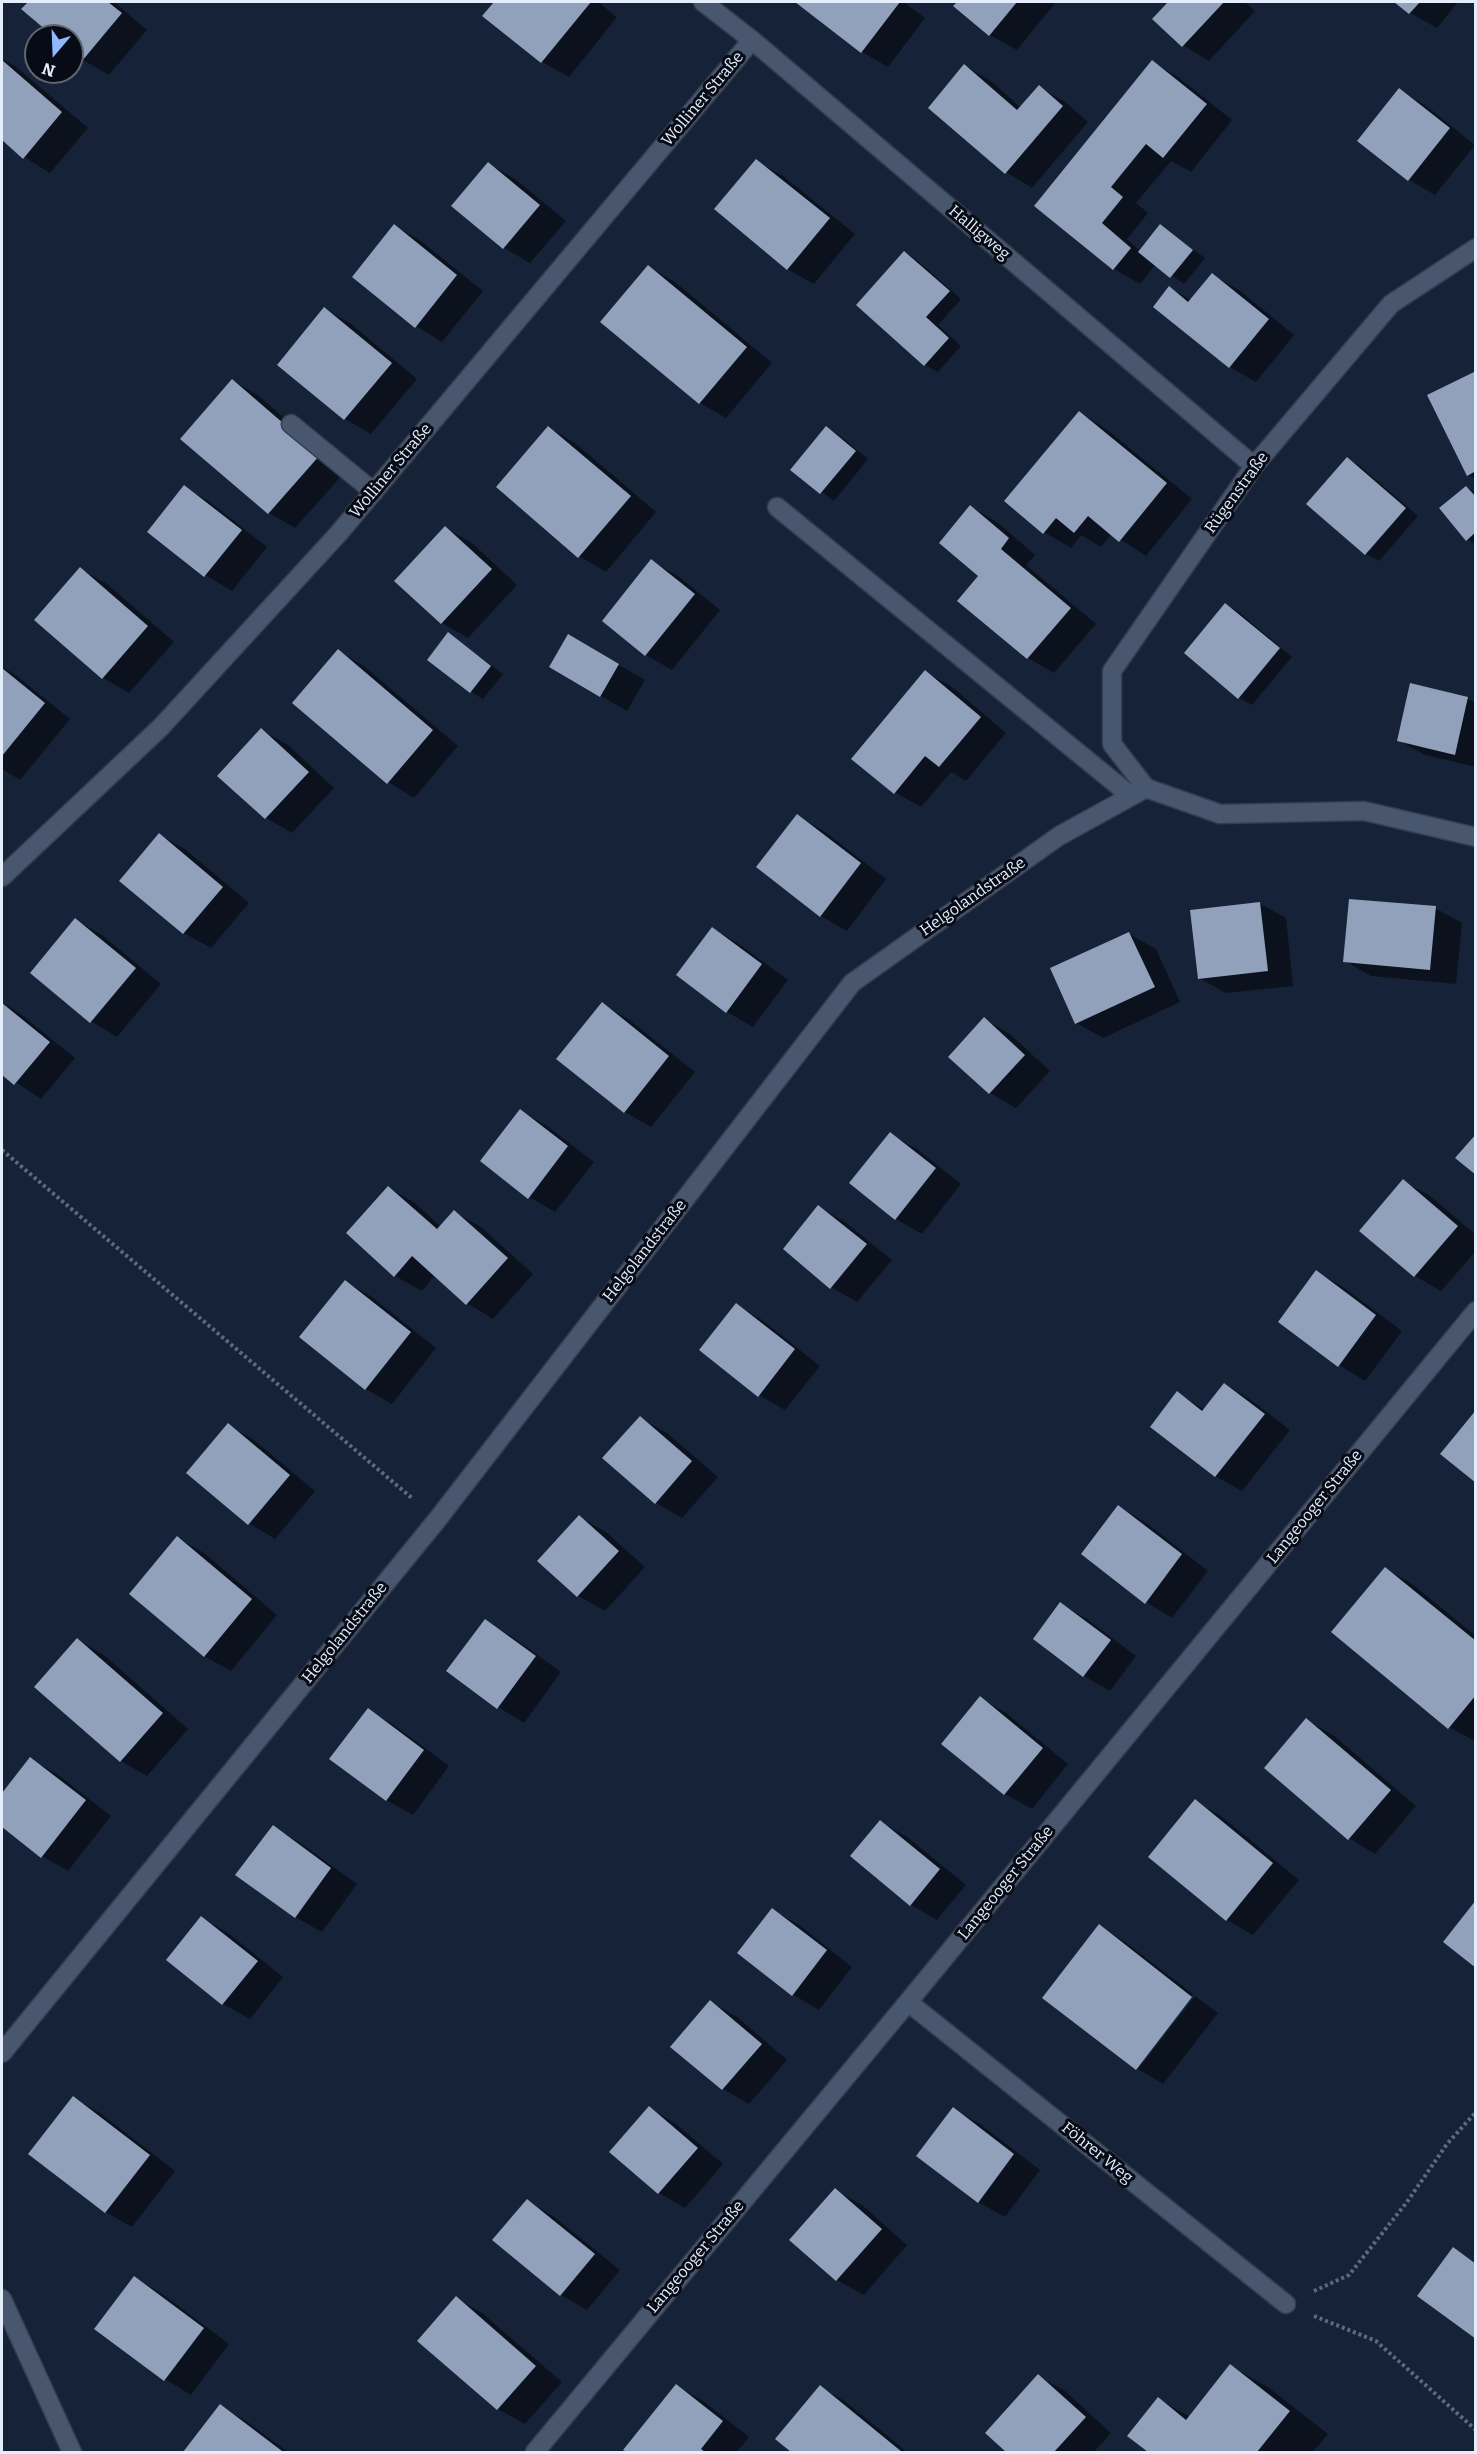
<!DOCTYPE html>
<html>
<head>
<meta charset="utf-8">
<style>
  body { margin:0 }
  #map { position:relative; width:1477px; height:2454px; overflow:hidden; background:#162237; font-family:Bitter,serif }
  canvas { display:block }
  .frame { position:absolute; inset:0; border:3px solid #e4edfb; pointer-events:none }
  .north { position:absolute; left:24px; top:24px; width:60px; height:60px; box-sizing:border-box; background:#070b15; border:2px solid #5f6571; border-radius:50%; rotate:199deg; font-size:16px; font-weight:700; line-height:24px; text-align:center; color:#e4edfb }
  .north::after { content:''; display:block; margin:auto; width:21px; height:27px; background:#90b8fd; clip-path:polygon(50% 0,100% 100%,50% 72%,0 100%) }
</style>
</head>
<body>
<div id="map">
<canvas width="1477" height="2454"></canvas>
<div class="frame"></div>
<div class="north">N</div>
</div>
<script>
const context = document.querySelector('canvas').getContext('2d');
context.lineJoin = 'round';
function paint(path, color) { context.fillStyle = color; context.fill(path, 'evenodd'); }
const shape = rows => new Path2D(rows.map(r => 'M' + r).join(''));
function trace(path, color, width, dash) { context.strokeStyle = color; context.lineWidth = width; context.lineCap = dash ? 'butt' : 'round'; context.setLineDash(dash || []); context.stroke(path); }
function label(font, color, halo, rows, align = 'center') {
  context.font = font + ' Bitter,serif'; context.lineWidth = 6; context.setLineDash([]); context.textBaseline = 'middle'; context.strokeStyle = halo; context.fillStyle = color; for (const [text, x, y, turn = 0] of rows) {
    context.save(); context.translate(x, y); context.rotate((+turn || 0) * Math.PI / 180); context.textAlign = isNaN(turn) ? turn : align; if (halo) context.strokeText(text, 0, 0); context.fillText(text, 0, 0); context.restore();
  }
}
paint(shape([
  [30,2,114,2,147,30,109,75,83,60,72,50,72,36,55,36,23,9],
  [496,2,598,2,617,17,569,77,542,62,484,16],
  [797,2,904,2,925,18,888,67,862,52],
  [959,2,1056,2,1017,50,990,35,955,6],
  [1170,2,1245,2,1255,11,1209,61,1183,45,1154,19],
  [1397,2,1458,2,1437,28,1410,13],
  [2,59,15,66,88,128,50,173,24,157,2,138],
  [1152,62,1178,77,1232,120,1191,172,1171,161,1136,203,1148,213,1127,239,1140,251,1160,226,1205,258,1184,284,1156,264,1140,284,1114,269,1036,206],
  [965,66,991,81,1021,108,1039,87,1065,102,1088,122,1032,188,1006,172],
  [1399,90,1425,105,1475,145,1435,195,1409,180],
  [756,161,783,176,855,234,814,284,787,269],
  [489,164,515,179,566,221,530,263,504,248],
  [395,226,421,241,483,291,442,342,416,326],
  [905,252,917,260,961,299,938,325,961,346,938,372,925,365],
  [649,267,675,282,772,363,726,418,700,403],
  [1212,275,1239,290,1294,335,1256,382,1230,367,1170,288,1191,300],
  [325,309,351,324,417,379,371,434,345,419],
  [1476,373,1476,479,1468,475],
  [232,380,259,396,346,471,295,528,269,513,182,439],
  [1079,412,1105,428,1192,499,1146,556,1112,534,1101,547,1081,535,1071,548,1044,532,1006,501],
  [549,428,575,443,656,512,606,572,579,556],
  [827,428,839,435,868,459,834,501,792,470],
  [1348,459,1360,466,1418,516,1379,561,1366,554,1308,504],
  [184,487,210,502,267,547,232,591,205,575,149,531],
  [1466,487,1476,493,1476,545,1467,539],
  [971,507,997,522,1035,555,1026,565,1096,624,1054,673,1028,658,980,576],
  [446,528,472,543,517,585,468,638,442,623],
  [651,561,678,576,720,610,672,670,646,655,604,620],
  [80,569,107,584,174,642,129,693,103,678,36,620],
  [1226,605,1239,612,1292,657,1252,705,1239,698],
  [449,634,503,674,483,699,471,692],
  [568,636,645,680,627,711,551,667],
  [338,651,364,666,458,746,414,798,388,782],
  [2,667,17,676,70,719,20,780,2,769],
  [926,672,952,687,1006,733,966,781,951,772,921,807,894,792],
  [1411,685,1468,699,1476,703,1476,767,1425,755,1398,740],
  [261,730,288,745,334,788,292,833,266,818,219,776],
  [797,816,824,831,886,879,847,931,821,916],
  [160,835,186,850,249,903,211,948,184,933,122,881],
  [1259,903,1286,918,1293,986,1226,993,1199,978],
  [1435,908,1462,923,1456,984,1371,976,1345,961],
  [76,920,102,935,161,984,117,1037,91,1021],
  [713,929,739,944,788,980,753,1027,727,1012],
  [1129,934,1156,949,1180,1002,1103,1038,1076,1023],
  [2,1003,18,1012,75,1058,41,1099,2,1073],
  [602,1004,628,1019,695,1072,651,1127,625,1112],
  [984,1019,1010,1034,1050,1071,1016,1108,990,1093],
  [521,1111,547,1126,594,1162,555,1212,529,1197],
  [890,1134,917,1149,961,1184,922,1234,896,1219,851,1183],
  [1403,1181,1430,1196,1476,1235,1476,1251,1441,1291,1415,1276,1361,1231],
  [389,1188,415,1203,441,1227,454,1212,481,1227,533,1274,493,1319,467,1303,435,1275,422,1291,395,1276,348,1233],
  [819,1207,845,1222,892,1260,857,1302,831,1287],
  [1317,1272,1343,1287,1402,1331,1365,1381,1339,1365],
  [346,1282,372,1297,436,1348,392,1404,366,1389],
  [736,1305,762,1320,820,1366,785,1410,759,1395],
  [1225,1384,1251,1400,1290,1430,1242,1491,1215,1476,1178,1393,1205,1410],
  [640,1418,667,1433,718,1477,682,1518,656,1503],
  [228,1425,254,1440,315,1491,275,1539,249,1523],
  [1119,1507,1145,1522,1208,1571,1172,1618,1146,1602],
  [579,1517,606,1532,645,1567,605,1611,578,1596,539,1561],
  [178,1538,204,1553,277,1615,231,1671,204,1656],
  [1386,1569,1412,1584,1476,1636,1476,1742,1449,1727],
  [1061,1604,1087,1619,1136,1656,1110,1691,1084,1676],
  [485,1621,511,1636,561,1672,524,1723,498,1707,448,1671],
  [77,1640,104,1655,188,1729,147,1776,121,1761],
  [980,1698,1006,1713,1068,1764,1032,1809,1005,1794,943,1744],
  [368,1710,394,1725,449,1766,413,1815,386,1800],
  [1306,1720,1333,1735,1416,1806,1375,1854,1349,1838],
  [30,1759,57,1774,111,1816,68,1871,42,1856,2,1825,2,1796],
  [1195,1801,1221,1816,1299,1880,1253,1935,1227,1920,1150,1857],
  [881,1822,907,1837,966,1885,937,1920,911,1905],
  [273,1827,299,1842,357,1884,322,1932,295,1917],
  [773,1910,799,1925,852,1967,819,2010,792,1994],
  [202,1918,228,1933,283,1977,250,2019,223,2004,168,1960],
  [1099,1926,1125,1942,1193,1994,1135,2068],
  [1195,1996,1218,2013,1163,2084,1136,2068,1139,2068],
  [711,2002,737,2017,787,2060,749,2104,723,2089,673,2047],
  [73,2098,100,2113,175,2171,132,2227,106,2212,30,2153],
  [650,2108,676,2124,723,2164,685,2208,659,2193,611,2152],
  [953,2109,980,2124,1040,2170,1005,2217,978,2202],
  [835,2190,862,2205,907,2245,864,2295,837,2280],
  [527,2201,553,2216,620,2270,587,2310,561,2295,494,2240],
  [134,2278,161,2293,229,2344,191,2395,165,2379],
  [456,2298,482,2313,562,2382,525,2424,498,2409,419,2341],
  [1231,2366,1269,2388,1328,2434,1313,2452,1150,2452,1129,2436,1158,2399,1190,2417],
  [1038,2376,1065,2391,1111,2433,1094,2452,1008,2452,987,2433],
  [677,2386,703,2401,749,2437,737,2452,629,2452,625,2449],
  [820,2387,846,2402,907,2452,793,2452,777,2439],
  [220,2406,246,2421,288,2452,186,2452]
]), '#0007');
paint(shape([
  [28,2,108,2,122,13,82,61,72,52,72,36,53,36,21,9],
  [494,2,591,2,541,63,482,16],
  [795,2,900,2,861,53],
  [957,2,1017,2,989,36,953,6],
  [1168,2,1224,2,1182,47,1152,19],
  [1394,2,1420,2,1409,14],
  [2,60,62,112,23,159,2,140],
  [1152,60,1207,104,1163,158,1146,144,1111,187,1123,197,1102,223,1131,248,1113,270,1034,206],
  [964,64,1017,110,1039,85,1063,106,1005,174,928,108],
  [1399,88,1450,128,1408,181,1357,141],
  [756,159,830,218,787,270,714,209],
  [488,162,540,205,503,249,451,206],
  [394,224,457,275,415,328,352,277],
  [1160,224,1193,250,1170,278,1138,252],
  [904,251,950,291,926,317,949,338,924,366,856,305],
  [648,265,747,347,699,404,600,322],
  [1212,273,1269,319,1229,368,1153,307,1169,286,1188,302],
  [324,307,392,363,344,420,277,365],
  [1476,371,1476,471,1467,476,1427,395],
  [232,379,320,455,268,514,180,439],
  [1079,411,1167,483,1119,542,1088,516,1074,533,1056,518,1043,534,1004,501],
  [548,426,631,496,578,558,496,487],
  [826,426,856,451,820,494,790,470],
  [1347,457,1406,508,1365,555,1306,504],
  [184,485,242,530,204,577,147,532],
  [1466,486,1476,497,1476,532,1466,541,1439,508],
  [970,505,1009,538,1001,549,1071,608,1027,659,957,601,978,576,939,543],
  [445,526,492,569,441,624,394,581],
  [651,559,695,594,645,656,602,621],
  [80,567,148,626,102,679,34,620],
  [1225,603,1280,648,1238,699,1184,653],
  [448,632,491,666,470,693,427,660],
  [568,634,619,664,600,697,549,667],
  [338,649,433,730,387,784,292,703],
  [2,668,45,703,2,756],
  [925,670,981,717,939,767,925,756,894,794,851,759],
  [1410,683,1468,697,1455,755,1397,741],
  [261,728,309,772,265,819,217,776],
  [797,814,861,863,820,917,756,867],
  [159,833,223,887,183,934,119,881],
  [1349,899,1436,906,1430,970,1343,962],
  [1260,902,1268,971,1198,979,1190,910],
  [75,918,136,968,90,1023,30,973],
  [712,927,762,964,726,1013,676,975],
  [1129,932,1155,987,1075,1024,1050,968],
  [602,1002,669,1056,624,1113,556,1059],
  [2,1003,50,1042,14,1085,2,1075],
  [984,1017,1025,1055,989,1094,948,1057],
  [520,1109,568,1146,528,1199,480,1161],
  [890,1132,936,1168,895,1220,849,1183],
  [1476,1134,1476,1175,1455,1158],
  [1403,1179,1458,1226,1414,1277,1359,1231],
  [388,1186,437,1229,454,1210,508,1258,466,1305,412,1256,394,1277,346,1233],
  [818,1205,867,1244,830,1289,783,1249],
  [1316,1270,1376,1315,1338,1367,1278,1322],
  [345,1280,411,1332,365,1390,299,1337],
  [736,1303,795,1349,758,1397,699,1350],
  [1224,1383,1265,1414,1215,1477,1150,1427,1177,1391,1202,1411],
  [1476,1410,1476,1483,1440,1454],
  [640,1416,692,1461,655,1504,602,1458],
  [228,1423,290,1475,248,1525,186,1473],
  [1118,1505,1182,1554,1145,1604,1081,1554],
  [579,1515,619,1551,577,1597,537,1561],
  [177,1536,252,1599,204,1657,129,1594],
  [1385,1567,1476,1641,1476,1695,1448,1729,1331,1632],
  [1060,1602,1111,1640,1083,1677,1033,1639],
  [485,1619,536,1656,497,1709,446,1671],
  [77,1638,163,1713,120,1762,34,1687],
  [980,1696,1043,1748,1004,1795,941,1744],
  [368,1708,424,1750,386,1801,329,1759],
  [1306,1718,1391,1790,1348,1840,1264,1768],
  [30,1757,86,1800,41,1858,2,1827,2,1793],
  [1195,1799,1273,1863,1226,1921,1148,1857],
  [880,1820,940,1869,910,1906,850,1856],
  [273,1825,331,1868,295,1918,235,1875],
  [1476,1900,1476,1968,1443,1942],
  [772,1908,827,1950,792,1996,737,1953],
  [201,1916,258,1961,222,2005,166,1960],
  [1099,1924,1192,1997,1136,2070,1042,1998],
  [710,2000,762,2044,722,2090,670,2047],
  [73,2096,150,2155,105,2213,28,2154],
  [649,2106,698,2148,658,2194,609,2152],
  [953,2107,1014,2154,978,2203,916,2156],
  [835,2188,882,2229,836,2281,789,2240],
  [527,2199,595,2254,560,2296,492,2240],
  [1453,2247,1476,2264,1476,2339,1417,2296],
  [134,2276,204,2328,164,2381,94,2329],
  [456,2296,536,2366,497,2410,417,2341],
  [1230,2364,1290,2411,1257,2452,1148,2452,1127,2436,1158,2397,1186,2420],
  [1038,2374,1086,2417,1054,2452,1006,2452,985,2433],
  [676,2384,723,2421,701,2449,705,2452,627,2452,623,2450],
  [820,2385,902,2452,791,2452,775,2439],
  [220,2404,282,2451,280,2452,183,2452]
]), '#91a0bb');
const minor = shape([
  [703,2,752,40,1254,466],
  [291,424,374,492],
  [777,507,1131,796],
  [1146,788,1112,744,1112,671,1254,466,1391,304,1476,248],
  [2,877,161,727,339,533,752,40],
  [908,2002,1286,2304],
  [2,2053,437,1520,852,983,1059,836,1146,788,1220,814,1364,811,1476,837],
  [2,2299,72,2452],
  [535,2452,908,2002,1476,1311]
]);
trace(minor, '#343d4e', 21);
trace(shape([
  [2,1150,413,1499],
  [1314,2291,1349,2275,1407,2202,1447,2144,1476,2112],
  [1314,2316,1376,2341,1476,2430]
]), '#5f6a7d', 4, [3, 3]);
trace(minor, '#48566e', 18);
label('16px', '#e4edfb', '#070b15', [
  ["Wolliner Straße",703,99,-50],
  ["Halligweg",979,233,40],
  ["Wolliner Straße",391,471,-50],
  ["Rügenstraße",1237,493,-54],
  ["Helgolandstraße",973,897,-35],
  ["Helgolandstraße",645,1251,-52],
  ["Langeooger Straße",1315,1507,-51],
  ["Helgolandstraße",345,1633,-51],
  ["Langeooger Straße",1006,1883,-51],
  ["Föhrer Weg",1097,2153,39],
  ["Langeooger Straße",696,2257,-50]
]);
</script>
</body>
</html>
